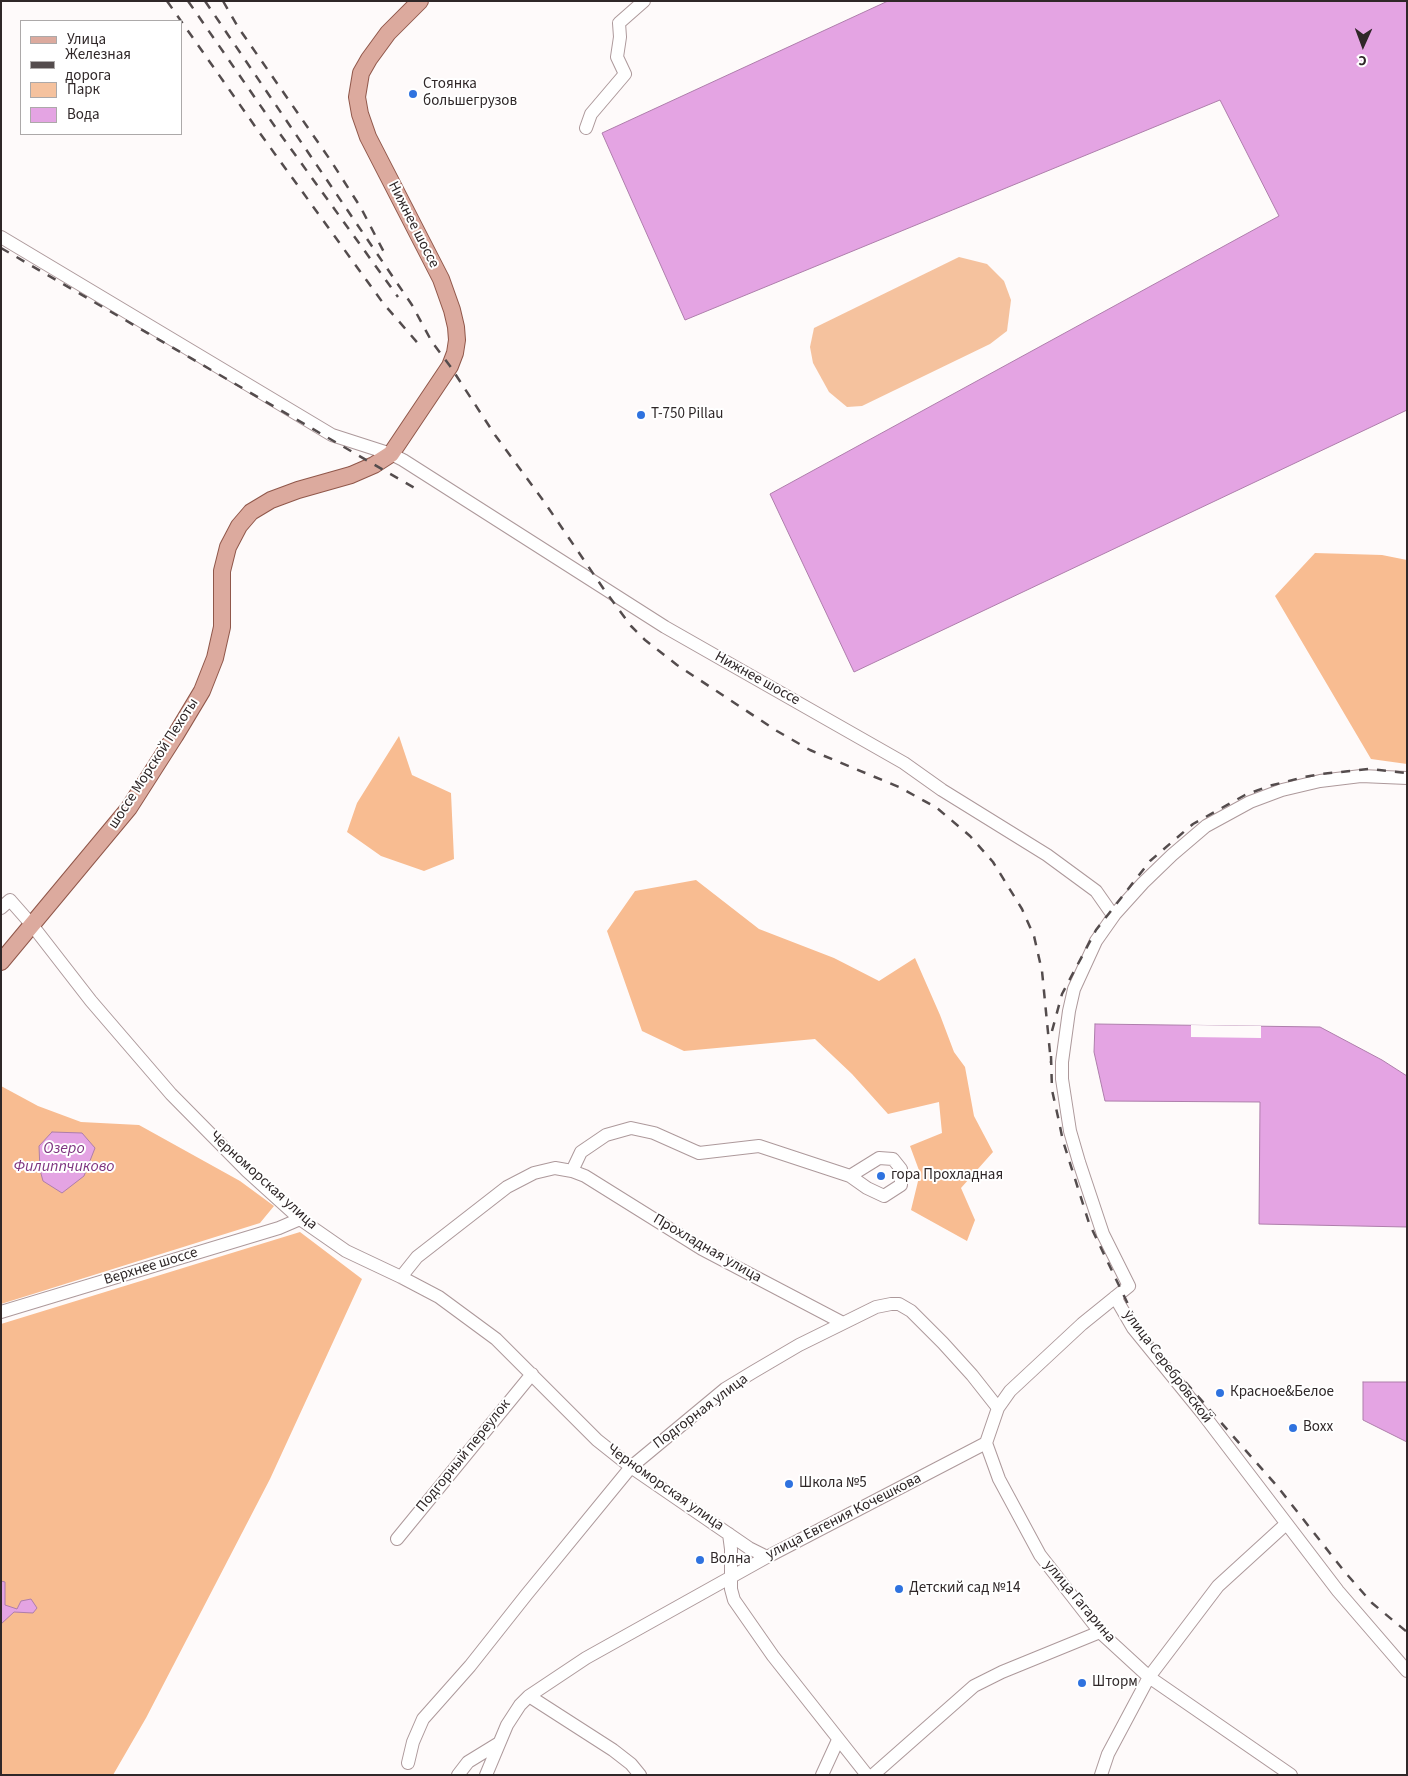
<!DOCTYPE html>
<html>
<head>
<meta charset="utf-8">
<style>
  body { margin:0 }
  #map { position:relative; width:1408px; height:1776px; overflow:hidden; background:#fefafa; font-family:"Source Sans 3",sans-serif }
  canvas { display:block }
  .frame { position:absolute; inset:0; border:2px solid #2f2728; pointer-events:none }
  .legend { position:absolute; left:20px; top:20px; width:162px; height:115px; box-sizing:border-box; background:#fff; border:1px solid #aca9a9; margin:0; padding:6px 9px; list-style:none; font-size:15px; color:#2f2728 }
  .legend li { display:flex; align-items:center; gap:10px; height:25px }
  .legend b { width:25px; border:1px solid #aca9a9 }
  .north { position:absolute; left:1338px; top:20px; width:50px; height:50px; -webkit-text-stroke:4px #fff; paint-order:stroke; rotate:182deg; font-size:14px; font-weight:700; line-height:20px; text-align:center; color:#2f2728 }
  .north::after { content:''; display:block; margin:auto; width:18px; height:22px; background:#2f2728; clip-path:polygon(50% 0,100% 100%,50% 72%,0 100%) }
</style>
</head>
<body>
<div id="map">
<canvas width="1408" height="1776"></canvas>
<div class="frame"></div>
<ul class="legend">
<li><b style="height:6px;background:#dcaa9e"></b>Улица</li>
<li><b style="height:6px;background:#544c4d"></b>Железная дорога</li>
<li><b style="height:14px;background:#f5c29e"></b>Парк</li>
<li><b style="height:14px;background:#e4a4e3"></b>Вода</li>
</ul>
<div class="north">С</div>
</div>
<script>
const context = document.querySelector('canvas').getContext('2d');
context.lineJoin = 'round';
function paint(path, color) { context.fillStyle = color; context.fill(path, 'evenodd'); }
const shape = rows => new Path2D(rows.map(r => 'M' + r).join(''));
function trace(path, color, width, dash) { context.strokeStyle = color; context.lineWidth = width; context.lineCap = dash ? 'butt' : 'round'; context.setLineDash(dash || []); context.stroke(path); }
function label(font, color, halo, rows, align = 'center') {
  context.font = font + ' "Source Sans 3",sans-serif'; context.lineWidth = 4; context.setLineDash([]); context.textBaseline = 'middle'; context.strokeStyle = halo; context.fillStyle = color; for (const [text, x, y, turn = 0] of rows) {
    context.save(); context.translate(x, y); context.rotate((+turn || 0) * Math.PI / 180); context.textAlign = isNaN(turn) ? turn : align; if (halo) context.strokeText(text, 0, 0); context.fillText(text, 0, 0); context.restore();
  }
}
paint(shape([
  [959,257,987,264,1004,281,1011,300,1007,331,990,344,862,406,847,407,829,392,813,363,810,347,814,328]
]), '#f5c29e');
paint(shape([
  [1315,553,1382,555,1407,560,1407,764,1371,759,1275,596],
  [399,736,412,775,451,793,454,859,424,871,381,856,347,832,357,803],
  [696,880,759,929,834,958,879,981,915,958,940,1015,954,1052,965,1067,974,1116,993,1152,961,1188,975,1220,967,1241,911,1210,920,1173,910,1146,942,1133,939,1102,888,1114,852,1074,815,1039,684,1051,642,1031,607,931,635,891],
  [1,1086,38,1106,81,1122,139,1125,240,1181,274,1206,260,1223,1,1304],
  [300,1232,362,1279,270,1479,146,1718,113,1775,1,1775,1,1324]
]), '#f8bc91');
const water = shape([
  [888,1,1407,1,1407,410,854,672,770,494,1279,216,1220,100,685,320,602,133,888,1],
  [1095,1024,1320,1027,1382,1060,1407,1076,1407,1227,1259,1224,1260,1102,1105,1101,1094,1052,1095,1024],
  [52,1132,82,1133,95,1148,84,1176,62,1193,43,1181,40,1170,39,1146,52,1132],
  [1363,1382,1407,1382,1407,1442,1363,1420,1363,1382],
  [1,1581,5,1582,5,1605,17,1609,21,1601,31,1599,37,1608,33,1613,14,1612,1,1624,1,1581]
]);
paint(water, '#e4a4e3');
trace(water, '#ae7eab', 1);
paint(shape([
  [1191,1025,1261,1026,1261,1038,1191,1037]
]), '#fefafa');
const minor = shape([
  [586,128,591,114,625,74,617,57,620,37,619,23,644,1],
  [1,237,332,435,391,454,403,460,665,627,904,763,942,790,1047,855,1096,891,1110,911,1115,914],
  [1,908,10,900,32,925,91,1001,171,1094,247,1171,300,1219,346,1251,401,1277,439,1297,496,1339,597,1440,631,1467,749,1548,767,1557],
  [572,1171,581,1152,606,1135,631,1128,654,1133,699,1153,759,1146,850,1176,867,1188,884,1196,901,1185,901,1169,893,1159,879,1158,850,1176],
  [401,1277,417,1257,507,1187,534,1173,555,1168,572,1171,585,1176,702,1249,843,1323],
  [1115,1297,1133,1328,1203,1414,1338,1591,1407,1671],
  [1,1312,279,1228,300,1219],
  [986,1443,999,1479,1040,1555,1100,1632,1149,1677,1291,1775],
  [729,1534,731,1549,731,1589,734,1600,773,1656,867,1775],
  [397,1539,532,1374],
  [529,1696,613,1750,631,1764,640,1775],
  [408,1763,413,1742,423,1719,470,1666,527,1594,631,1467,725,1389,753,1372,799,1345,876,1307,891,1304,899,1304,911,1311,943,1343,972,1375,998,1408],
  [458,1775,468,1762,499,1743],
  [486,1775,507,1725,520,1705,529,1696,586,1658,767,1557,986,1443,998,1408,1010,1391,1082,1324,1129,1286,1103,1234,1079,1162,1070,1131,1062,1079,1062,1062,1069,1011,1074,989,1096,941,1115,914,1143,883,1172,855,1206,826,1250,802,1282,790,1320,781,1361,776,1407,778],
  [822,1775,838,1740],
  [873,1775,974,1686,1002,1672,1100,1632],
  [1101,1775,1108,1754,1149,1677,1218,1586,1286,1524]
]);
const major = shape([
  [1,962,129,808,175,736,202,691,215,658,222,627,222,571,228,547,239,526,251,512,271,500,298,490,351,475,374,465,391,454,450,366,455,353,457,340,456,327,452,310,441,279,368,137,360,114,357,97,361,73,369,59,388,33,420,1]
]);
trace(minor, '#ad999b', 14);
trace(major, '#90574a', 18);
trace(minor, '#fff', 12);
trace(major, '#dcaa9e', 16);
trace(shape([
  [167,1,259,132,383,303,422,348],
  [188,1,278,131,398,297],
  [205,1,412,305,432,342,450,366,495,435,545,503,603,588,631,626,645,640,677,665,777,731,810,750,899,787,937,808,970,836,993,862,1022,909,1034,936,1042,971,1051,1063],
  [223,1,238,27,331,161,361,208,387,258],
  [1,248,418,490],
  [1052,1031,1062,994,1096,930,1150,861,1193,824,1245,795,1269,786,1304,777,1321,774,1369,769,1407,773],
  [1051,1056,1052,1090,1058,1117,1063,1141,1089,1223,1138,1325,1150,1342,1277,1486,1344,1571,1372,1603,1407,1632]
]), '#544c4d', 2.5, [9, 9]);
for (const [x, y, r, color] of [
  [413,94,5,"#2f72df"],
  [641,415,5,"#2f72df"],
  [881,1176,5,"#2f72df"],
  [1220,1393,5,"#2f72df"],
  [1293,1428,5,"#2f72df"],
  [789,1484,5,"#2f72df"],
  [700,1560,5,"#2f72df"],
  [899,1589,5,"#2f72df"],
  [1082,1683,5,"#2f72df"]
]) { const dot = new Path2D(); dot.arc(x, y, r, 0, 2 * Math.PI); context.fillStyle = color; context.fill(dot); trace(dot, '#fff', 2); }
label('15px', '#2f2728', '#fff', [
  ["Стоянка",423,85],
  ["большегрузов",423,102],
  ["T-750 Pillau",651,415],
  ["гора Прохладная",891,1176],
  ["Красное&Белое",1230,1393],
  ["Boxx",1303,1428],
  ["Школа №5",799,1484],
  ["Волна",710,1560],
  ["Детский сад №14",909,1589],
  ["Шторм",1092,1683]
], 'left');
label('15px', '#2f2728', '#fff', [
  ["Нижнее шоссе",413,225,63],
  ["Нижнее шоссе",757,679,29],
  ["шоссе Морской Пехоты",154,764,-57],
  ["Черноморская улица",263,1181,42],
  ["Прохладная улица",707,1249,30],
  ["Верхнее шоссе",151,1267,-17],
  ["улица Серебровской",1167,1367,53],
  ["Подгорная улица",701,1412,-37],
  ["Подгорный переулок",464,1456,-51],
  ["Черноморская улица",665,1488,35],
  ["улица Евгения Кочешкова",844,1517,-27],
  ["улица Гагарина",1079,1602,50]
]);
label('italic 16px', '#7f3580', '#fff', [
  ["Озеро",64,1149],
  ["Филиппчиково",64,1167]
]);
</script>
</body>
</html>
